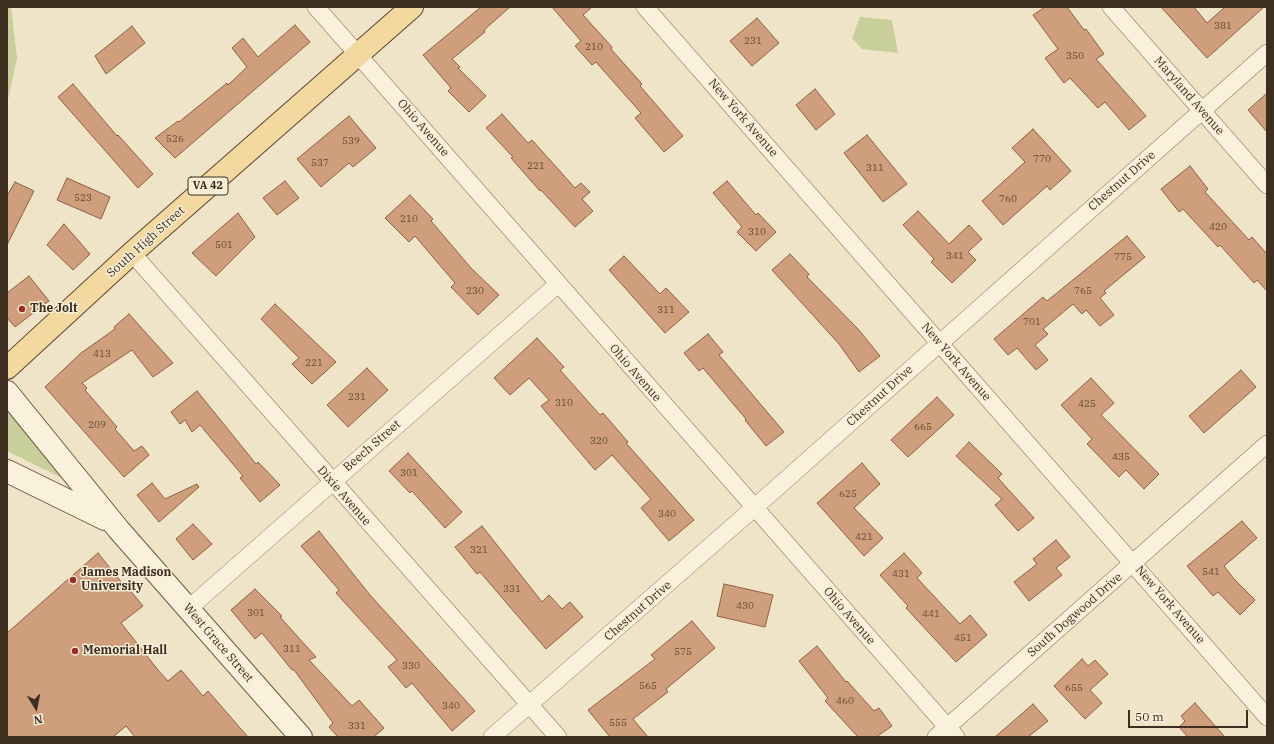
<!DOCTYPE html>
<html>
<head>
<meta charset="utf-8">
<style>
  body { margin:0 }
  #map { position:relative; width:1274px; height:744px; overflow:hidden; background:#f0e4c8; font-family:"IBM Plex Serif",serif }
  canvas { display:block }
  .frame { position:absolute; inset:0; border:8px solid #3d2e20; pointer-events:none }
  .north { position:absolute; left:16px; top:688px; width:40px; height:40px; -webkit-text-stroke:3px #f7eed8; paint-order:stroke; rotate:170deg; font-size:11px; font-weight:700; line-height:16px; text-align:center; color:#3d2e20 }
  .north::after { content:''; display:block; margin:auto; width:14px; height:18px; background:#3d2e20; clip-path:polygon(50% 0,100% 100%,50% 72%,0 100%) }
  .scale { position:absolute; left:1128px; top:710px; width:120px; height:18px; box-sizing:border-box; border:2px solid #3d2e20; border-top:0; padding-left:5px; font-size:12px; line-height:14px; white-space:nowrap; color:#3d2e20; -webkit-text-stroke:3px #f7eed8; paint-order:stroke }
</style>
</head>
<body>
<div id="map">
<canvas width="1274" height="744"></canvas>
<div class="frame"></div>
<div class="north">N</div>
<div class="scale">50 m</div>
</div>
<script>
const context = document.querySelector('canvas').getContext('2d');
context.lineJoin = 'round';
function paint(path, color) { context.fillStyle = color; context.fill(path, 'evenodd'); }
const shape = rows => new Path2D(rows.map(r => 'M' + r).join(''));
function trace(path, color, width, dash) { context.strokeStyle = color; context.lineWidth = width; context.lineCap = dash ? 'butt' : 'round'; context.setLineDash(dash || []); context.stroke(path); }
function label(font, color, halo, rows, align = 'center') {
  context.font = font + ' "IBM Plex Serif",serif'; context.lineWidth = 3; context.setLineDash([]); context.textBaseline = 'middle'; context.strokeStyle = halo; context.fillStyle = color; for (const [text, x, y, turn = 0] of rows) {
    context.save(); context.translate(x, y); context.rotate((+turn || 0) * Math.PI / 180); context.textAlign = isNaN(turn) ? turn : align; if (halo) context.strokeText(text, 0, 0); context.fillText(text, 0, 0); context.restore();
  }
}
paint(shape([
  [7,7,11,7,17,58,7,104],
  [860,17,892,20,898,53,862,49,852,38],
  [7,406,62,478,7,451]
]), '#c9cf9b');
const building = shape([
  [481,7,510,7,484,30,485,32,452,59,460,67,458,68,486,96,469,112,448,91,451,88,423,55,481,7],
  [552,7,592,7,583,15,612,47,611,49,642,84,640,86,683,136,664,152,635,118,641,113,596,62,592,65,575,46,581,41,552,7],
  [1045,7,1067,7,1084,30,1086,29,1104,54,1096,59,1146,116,1129,130,1105,102,1098,108,1070,78,1064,83,1045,58,1058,49,1033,15,1045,7],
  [1161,7,1194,7,1207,23,1225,7,1264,7,1207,58,1161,7],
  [757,18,779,43,752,66,730,41,757,18],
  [295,25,310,42,175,158,155,138,178,121,179,122,227,83,228,85,247,67,232,48,243,38,258,57,295,25],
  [132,26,145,43,106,74,95,56,132,26],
  [73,84,117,136,118,135,153,174,138,188,58,97,73,84],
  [815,89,835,114,816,130,796,105,815,89],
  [1267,93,1267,132,1248,110,1267,93],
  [502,114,528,143,532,140,575,188,581,183,590,192,582,199,593,211,575,227,541,190,540,191,511,158,513,157,486,128,502,114],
  [349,116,376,148,353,167,349,163,321,187,297,159,349,116],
  [1033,129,1071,171,1050,190,1047,186,1003,225,982,201,1025,162,1012,148,1033,129],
  [867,135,907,184,883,202,844,153,867,135],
  [1190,166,1208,189,1205,192,1249,240,1252,237,1267,254,1267,291,1257,280,1254,283,1220,245,1218,247,1183,209,1179,212,1161,189,1190,166],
  [67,178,110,197,101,219,57,200,67,178],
  [285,181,299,198,277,215,263,198,285,181],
  [727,181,756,215,758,213,776,232,756,251,737,232,742,227,713,193,727,181],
  [15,182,34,191,7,245,7,196,15,182],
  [410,195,433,219,431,221,471,268,499,295,478,315,451,287,455,283,415,236,409,242,385,218,410,195],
  [918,211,949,244,969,225,982,239,968,252,976,260,952,283,931,262,934,259,903,225,918,211],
  [238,213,255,237,216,276,192,253,238,213],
  [64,224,90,254,73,270,47,245,64,224],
  [1127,236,1145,257,1104,291,1106,293,1100,298,1114,315,1100,326,1086,310,1082,314,1073,304,1043,329,1048,334,1035,345,1048,360,1036,370,1017,348,1008,355,994,339,1043,297,1047,301,1127,236],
  [790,254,809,274,807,277,858,329,880,356,859,372,839,344,772,270,790,254],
  [624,256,660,294,666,288,689,312,665,333,609,270,624,256],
  [29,276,49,301,15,327,7,318,7,293,29,276],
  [275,304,336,362,312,384,292,364,299,358,261,319,275,304],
  [129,314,173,363,153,377,132,350,82,383,87,388,85,390,117,427,115,429,134,451,142,446,149,455,124,477,45,387,81,353,115,329,114,327,129,314],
  [708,334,723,352,719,355,784,432,766,446,745,420,746,419,703,368,699,371,684,353,708,334],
  [537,338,564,367,560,370,600,415,603,413,628,442,626,443,694,520,669,541,641,508,651,499,612,455,595,470,541,406,549,400,529,378,510,395,494,378,537,338],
  [367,368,388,390,348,427,327,405,367,368],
  [1241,370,1256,387,1204,433,1189,416,1241,370],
  [1091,378,1114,403,1101,415,1159,474,1144,489,1126,470,1119,477,1087,444,1092,439,1061,405,1091,378],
  [197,391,256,464,258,462,280,485,260,502,240,478,243,476,200,425,192,432,185,420,180,424,171,412,197,391],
  [937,397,954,415,908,457,891,440,937,397],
  [969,442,1002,474,998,478,1034,518,1018,531,995,505,1002,499,956,456,969,442],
  [408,453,462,512,445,528,412,491,410,493,389,471,408,453],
  [862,463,880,484,854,508,883,538,864,556,817,503,862,463],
  [152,483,165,499,197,484,199,487,159,522,137,495,152,483],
  [1242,521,1257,538,1224,566,1234,579,1255,600,1240,615,1218,592,1213,596,1187,566,1242,521],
  [193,524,212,544,193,560,176,539,193,524],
  [482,526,542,602,549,595,562,609,570,602,583,617,546,649,480,572,477,574,455,547,482,526],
  [319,531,370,595,475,711,452,731,412,683,406,688,388,667,397,660,336,593,339,590,301,546,319,531],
  [1056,540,1070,557,1056,568,1062,575,1029,601,1014,582,1037,564,1033,559,1056,540],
  [98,553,122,583,123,582,143,606,121,623,158,670,168,681,181,670,203,696,208,691,248,737,135,737,126,726,113,737,7,737,7,633,98,553],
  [904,553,922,573,917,578,960,624,970,615,987,635,956,662,906,608,908,606,880,575,904,553],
  [724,584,773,595,765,627,717,616,724,584],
  [255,589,282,616,280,617,316,657,309,660,352,706,359,700,384,728,374,737,338,737,329,727,333,723,294,670,292,670,262,633,255,639,231,610,255,589],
  [692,621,715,648,666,689,668,692,633,719,648,737,610,737,588,710,655,659,651,655,692,621],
  [817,646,846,682,847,681,874,711,879,708,892,726,876,737,858,737,825,701,828,698,799,661,817,646],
  [1082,659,1088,666,1095,660,1108,674,1090,690,1102,703,1085,719,1054,686,1082,659],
  [1195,703,1225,737,1188,737,1179,727,1185,721,1181,716,1195,703],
  [1033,704,1048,721,1028,737,995,737,1033,704]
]);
paint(building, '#cf9f7d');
trace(building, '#8d5f41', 1);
const street = shape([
  [316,7,956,737],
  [645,7,1267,717],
  [1111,7,1267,185],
  [132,253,558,737],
  [188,609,558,284],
  [492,737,754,508,1267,53],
  [936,737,1267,444]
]);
const secondary = shape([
  [7,392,119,530,301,737],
  [7,471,105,519]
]);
const primary = shape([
  [7,368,132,253,412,7]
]);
trace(street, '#8d765c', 18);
trace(secondary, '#6f573f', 24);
trace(primary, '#5b4430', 24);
trace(street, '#faf1dc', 17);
trace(secondary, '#faf1dc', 22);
trace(primary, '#f3d9a0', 22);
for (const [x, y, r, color] of [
  [22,309,4,"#9e2a2b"],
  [73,580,4,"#9e2a2b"],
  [75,651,4,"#9e2a2b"]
]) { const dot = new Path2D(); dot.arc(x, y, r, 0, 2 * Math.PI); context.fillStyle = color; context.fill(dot); trace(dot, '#f7eed8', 1.5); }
label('10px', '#624a37', null, [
  ["381",1223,26],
  ["231",753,41],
  ["210",594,47],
  ["350",1075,56],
  ["526",175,139],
  ["539",351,141],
  ["770",1042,159],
  ["537",320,163],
  ["221",536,166],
  ["311",875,168],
  ["523",83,198],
  ["760",1008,199],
  ["210",409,219],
  ["420",1218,227],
  ["310",757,232],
  ["501",224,245],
  ["341",955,256],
  ["775",1123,257],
  ["230",475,291],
  ["765",1083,291],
  ["311",666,310],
  ["701",1032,322],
  ["413",102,354],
  ["221",314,363],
  ["231",357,397],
  ["310",564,403],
  ["425",1087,404],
  ["209",97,425],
  ["665",923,427],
  ["320",599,441],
  ["435",1121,457],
  ["301",409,473],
  ["625",848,494],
  ["340",667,514],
  ["421",864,537],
  ["321",479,550],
  ["541",1211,572],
  ["431",901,574],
  ["331",512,589],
  ["430",745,606],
  ["301",256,613],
  ["441",931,614],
  ["451",963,638],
  ["311",292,649],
  ["575",683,652],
  ["330",411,666],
  ["565",648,686],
  ["655",1074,688],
  ["460",845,701],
  ["340",451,706],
  ["555",618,723],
  ["331",357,726]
]);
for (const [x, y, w] of [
  [208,186,40]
]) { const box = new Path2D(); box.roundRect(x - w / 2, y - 9, w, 18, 3); context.fillStyle = '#f7eed8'; context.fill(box); trace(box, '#3d2e20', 1); }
label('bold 11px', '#3d2e20', null, [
  ["VA 42",208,186]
]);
label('12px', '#3d2e20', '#f7eed8', [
  ["Maryland Avenue",1189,96,49],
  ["New York Avenue",743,118,49],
  ["Ohio Avenue",423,128,49],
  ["Chestnut Drive",1122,181,-41],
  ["South High Street",146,242,-42],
  ["New York Avenue",956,362,49],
  ["Ohio Avenue",635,373,49],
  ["Chestnut Drive",880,396,-42],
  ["Beech Street",372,446,-41],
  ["Dixie Avenue",344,496,49],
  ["New York Avenue",1170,605,49],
  ["Chestnut Drive",638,611,-41],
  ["South Dogwood Drive",1075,615,-41],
  ["Ohio Avenue",849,616,49],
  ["West Grace Street",218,643,49]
]);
label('bold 12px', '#3d2e20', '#f7eed8', [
  ["The Jolt",30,309],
  ["James Madison",81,573],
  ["University",81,587],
  ["Memorial Hall",83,651]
], 'left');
</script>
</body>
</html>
